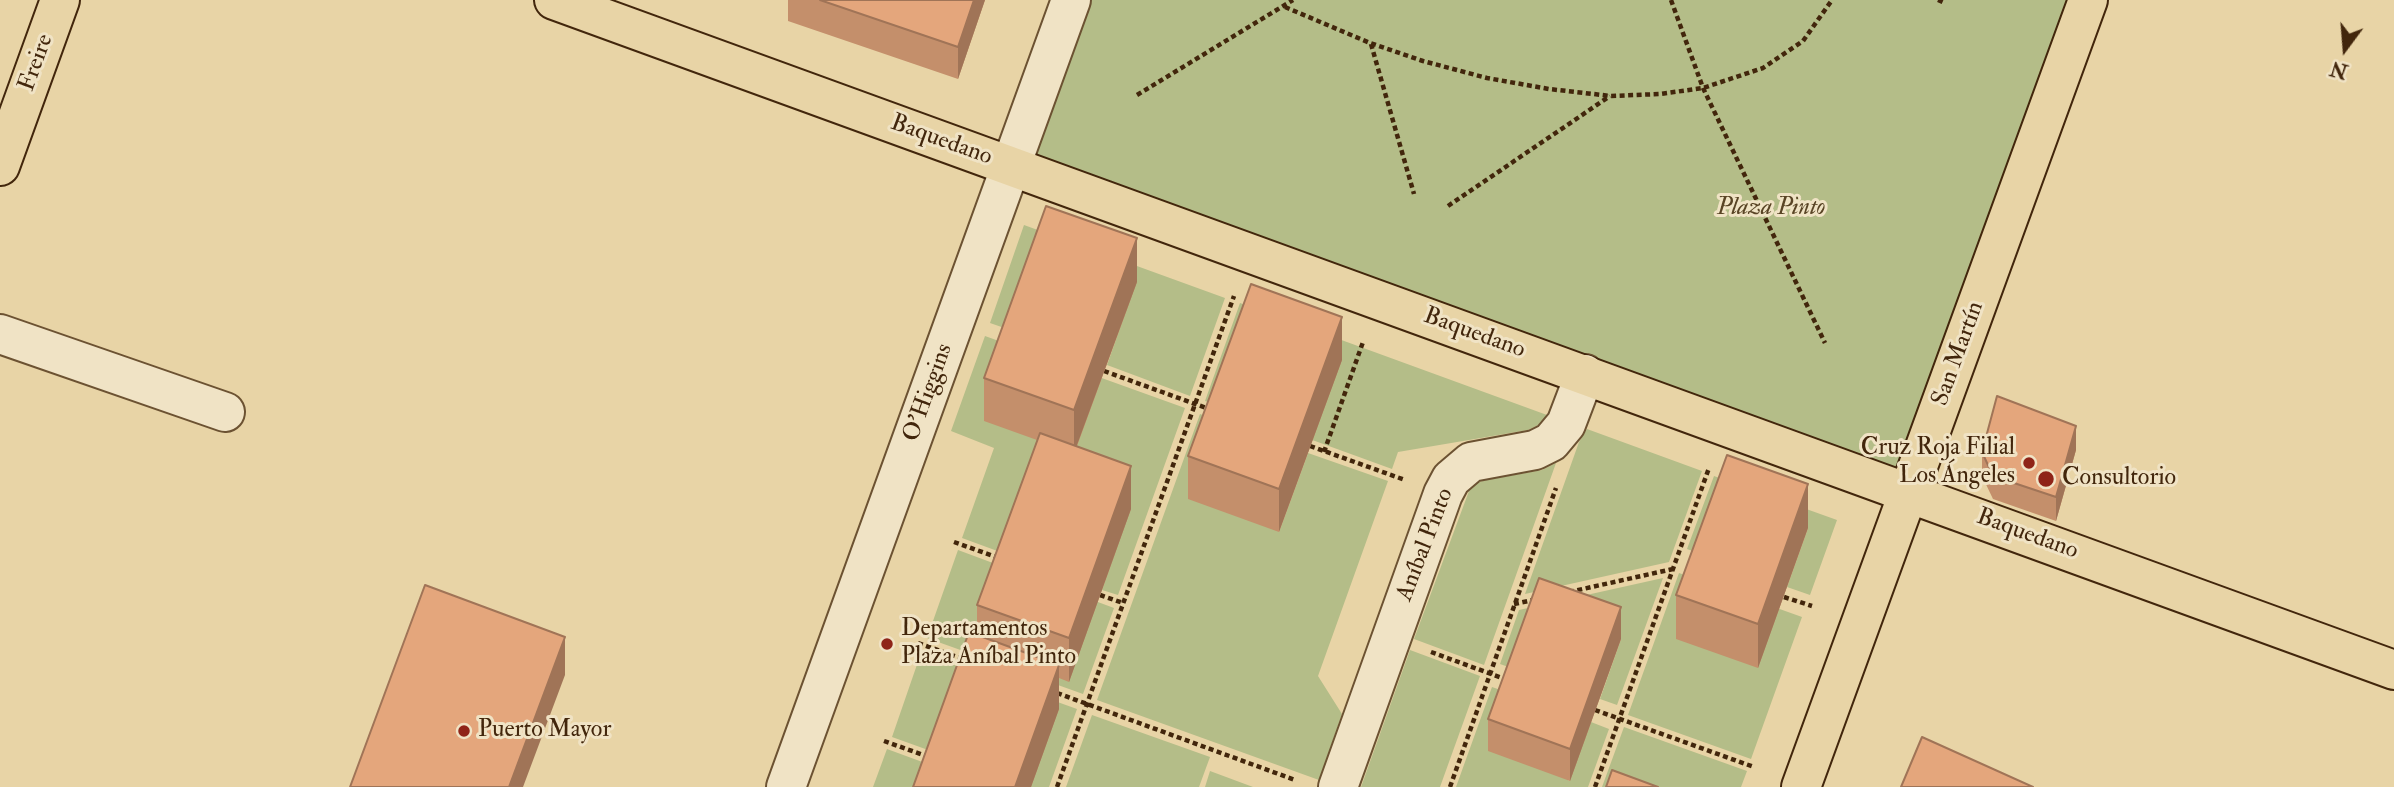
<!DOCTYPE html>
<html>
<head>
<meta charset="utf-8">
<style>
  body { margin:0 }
  #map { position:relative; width:2394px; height:787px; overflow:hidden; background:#e8d4a6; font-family:"IM FELL Double Pica",serif }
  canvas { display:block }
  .north { position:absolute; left:2310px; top:14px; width:70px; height:70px; -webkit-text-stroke:5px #f0e3c5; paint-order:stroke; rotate:196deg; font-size:19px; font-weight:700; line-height:28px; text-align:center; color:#42260c }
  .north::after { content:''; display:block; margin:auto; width:24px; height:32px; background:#42260c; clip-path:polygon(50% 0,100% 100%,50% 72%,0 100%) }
</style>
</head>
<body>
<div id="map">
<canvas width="2394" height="787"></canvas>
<div class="north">N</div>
</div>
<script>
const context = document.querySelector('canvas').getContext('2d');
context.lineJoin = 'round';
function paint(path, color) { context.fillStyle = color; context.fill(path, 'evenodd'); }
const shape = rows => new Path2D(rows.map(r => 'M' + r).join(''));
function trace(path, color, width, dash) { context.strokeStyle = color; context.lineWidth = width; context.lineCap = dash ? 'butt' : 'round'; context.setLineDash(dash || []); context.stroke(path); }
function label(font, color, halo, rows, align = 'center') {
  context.font = font + ' "IM FELL Double Pica",serif'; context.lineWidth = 6; context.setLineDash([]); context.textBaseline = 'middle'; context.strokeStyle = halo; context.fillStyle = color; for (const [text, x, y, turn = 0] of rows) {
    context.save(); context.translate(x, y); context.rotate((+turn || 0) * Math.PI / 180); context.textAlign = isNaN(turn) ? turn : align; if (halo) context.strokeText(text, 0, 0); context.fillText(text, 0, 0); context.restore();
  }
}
paint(shape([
  [1086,0,2076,0,1898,477,1047,170,1031,152],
  [1024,225,1225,298,1190,396,1107,365,1136,282,1016,332,990,323],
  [1240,303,1547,415,1538,425,1528,430,1398,452,1392,469,1205,401],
  [985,336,1185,408,1118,595,1102,590,1130,509,1011,556,962,538,994,448,951,431],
  [1200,414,1217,420,1279,532,1308,453,1388,481,1318,676,1342,714,1319,780,1097,700],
  [1587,429,1702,471,1669,562,1525,594,1579,442],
  [1556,463,1484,665,1414,639,1469,491,1476,483,1486,480,1542,470],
  [1714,476,1837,520,1810,595,1787,587,1808,528,1706,556,1687,549],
  [958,550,1114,608,1083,694,927,638],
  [1679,573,1802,617,1751,759,1628,715],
  [1663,578,1617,705,1600,699,1621,639,1517,670,1500,664,1519,610],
  [1410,650,1480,676,1440,787,1361,787],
  [921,653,1077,709,1049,787,1031,787,892,737],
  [1492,687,1509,693,1569,781,1591,722,1609,729,1588,787,1456,787],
  [1092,715,1210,757,1199,787,1066,787],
  [1624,727,1747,771,1741,787,1602,787],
  [887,749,936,767,929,787,873,787],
  [1210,771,1253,787,1205,787]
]), '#b4bd88');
const minor = shape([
  [0,334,225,412],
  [786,787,1071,0],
  [1338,787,1443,494,1451,479,1471,462,1535,450,1551,442,1566,424,1585,374]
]);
const major = shape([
  [554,0,2394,670],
  [0,166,60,0],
  [1801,787,2088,0]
]);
trace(minor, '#6c5232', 42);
trace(major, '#42260c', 42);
trace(shape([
  [1671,0,1703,88,1825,343],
  [1938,0,1945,3],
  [1285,7,1370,43,1423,61,1487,78,1549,89,1611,96,1660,94,1703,88,1763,68,1803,41,1832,0],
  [1371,44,1414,194],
  [1137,95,1293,0],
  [1448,206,1610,96],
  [1104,371,1209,409],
  [1310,446,1405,480],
  [1324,452,1363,342],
  [954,542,999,558],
  [1569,592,1673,569],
  [1100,595,1123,603],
  [1784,597,1812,606],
  [1514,604,1533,600],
  [918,643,963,659],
  [1431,652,1505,679],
  [1057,693,1295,780],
  [1595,710,1754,767],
  [884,741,929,757],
  [1057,787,1234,296],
  [1450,787,1556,488],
  [1595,787,1709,468]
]), '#42260c', 4.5, [5, 3.5]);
trace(minor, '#f0e3c5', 38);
trace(major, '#e8d4a6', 38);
paint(shape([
  [788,0,985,0,958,79,788,21],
  [1137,282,1077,446,1131,509,1069,682,1059,678,1059,709,1031,787,913,787,977,635,977,605,1037,440,984,421,984,378],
  [1342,360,1279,532,1188,499,1188,456],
  [2076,450,2056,521,1993,499,1982,476,1982,452],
  [1808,528,1758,668,1676,639,1676,595],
  [1621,639,1570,781,1488,751,1488,719]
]), '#c48f6b');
paint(shape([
  [974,0,985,0,958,79,958,47],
  [1137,238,1137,282,1074,453,1074,410],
  [1342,317,1342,360,1279,532,1279,489],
  [2076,426,2076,450,2056,521,2056,497],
  [1131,466,1131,509,1069,682,1069,638],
  [1808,484,1808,528,1758,668,1758,624],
  [1621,607,1621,639,1570,781,1570,749],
  [565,637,565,675,523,787,509,787],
  [1059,665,1059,709,1031,787,1015,787]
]), '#a07457');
const building = shape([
  [820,0,974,0,958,47,820,0],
  [1046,206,1137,238,1074,410,984,378,1046,206],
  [1251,284,1342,317,1279,489,1188,456,1251,284],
  [1997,396,2076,426,2056,497,1993,476,1982,452,1997,396],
  [1040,433,1131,466,1069,638,977,605,1040,433],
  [1727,455,1808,484,1758,624,1676,595,1727,455],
  [1539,578,1621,607,1570,749,1488,719,1539,578],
  [425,585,565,637,509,787,350,787,425,585],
  [969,632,1059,665,1015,787,913,787,969,632],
  [1922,737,2033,787,1901,787,1922,737],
  [1612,770,1658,787,1606,787,1612,770]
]);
paint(building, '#e4a67c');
trace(building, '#a07457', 2);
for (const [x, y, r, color] of [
  [2029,463,7,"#8f2418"],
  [2046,479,9,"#8f2418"],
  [887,644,7,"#8f2418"],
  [464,731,7,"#8f2418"]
]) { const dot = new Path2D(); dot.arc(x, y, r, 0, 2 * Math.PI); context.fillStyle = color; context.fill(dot); trace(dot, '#f0e3c5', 2.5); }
label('24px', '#42260c', '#f0e3c5', [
  ["Freire",37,63,-70],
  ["Baquedano",941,141,20],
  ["Baquedano",1474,334,20],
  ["San Martín",1959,354,-70],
  ["O'Higgins",929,393,-70],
  ["Baquedano",2027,535,20],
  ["Aníbal Pinto",1426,545,-69]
]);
label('italic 24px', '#594425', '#f0e3c5', [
  ["Plaza Pinto",1771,209]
]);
label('24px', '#42260c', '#f0e3c5', [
  ["Cruz Roja Filial",2015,449,"right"],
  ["Los Ángeles",2015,477,"right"],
  ["Consultorio",2062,479],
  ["Departamentos",901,630],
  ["Plaza Aníbal Pinto",901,658],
  ["Puerto Mayor",478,731]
], 'left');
</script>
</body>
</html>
